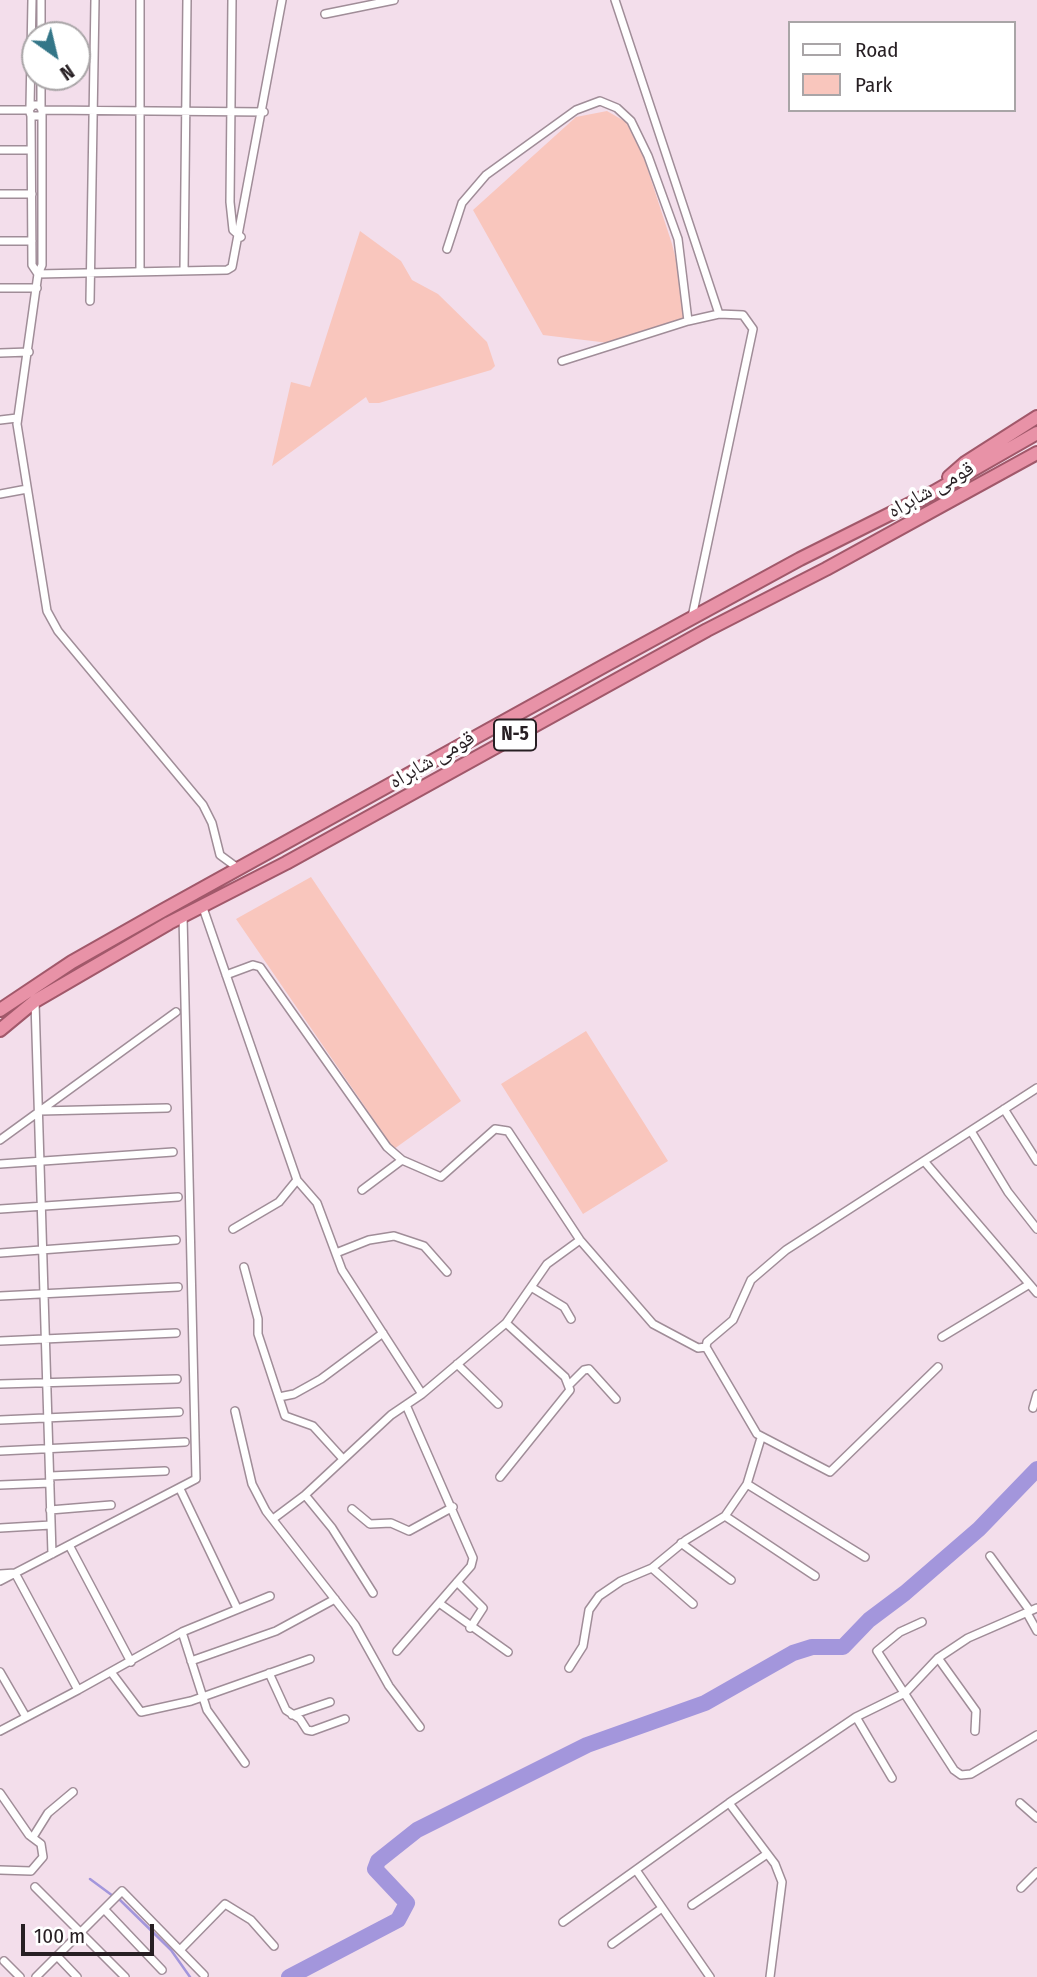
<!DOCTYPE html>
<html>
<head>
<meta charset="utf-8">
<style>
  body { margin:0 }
  #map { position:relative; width:1037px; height:1977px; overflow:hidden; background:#f3deeb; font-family:"Fira Sans Condensed",sans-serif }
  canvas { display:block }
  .legend { position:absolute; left:788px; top:21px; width:228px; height:91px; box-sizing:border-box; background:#fff; border:2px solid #a9a5a7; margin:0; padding:9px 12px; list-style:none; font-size:21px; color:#271f23 }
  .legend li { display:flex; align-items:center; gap:14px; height:35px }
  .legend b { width:35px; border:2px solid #a9a5a7 }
  .north { position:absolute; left:21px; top:21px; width:70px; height:70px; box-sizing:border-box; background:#fff; border:2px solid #a9a5a7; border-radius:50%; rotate:146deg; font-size:19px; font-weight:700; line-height:28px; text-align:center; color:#271f23 }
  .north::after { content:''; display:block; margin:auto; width:24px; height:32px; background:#347688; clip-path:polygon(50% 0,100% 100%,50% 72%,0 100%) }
  .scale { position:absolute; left:21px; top:1924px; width:133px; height:32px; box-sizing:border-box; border:4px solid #271f23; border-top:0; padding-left:9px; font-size:21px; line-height:24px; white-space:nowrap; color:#271f23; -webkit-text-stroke:5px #fff; paint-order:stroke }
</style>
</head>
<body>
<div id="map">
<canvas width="1037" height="1977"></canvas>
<ul class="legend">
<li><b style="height:9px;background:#fff"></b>Road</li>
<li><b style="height:19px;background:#f9c6bd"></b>Park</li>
</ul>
<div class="north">N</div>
<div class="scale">100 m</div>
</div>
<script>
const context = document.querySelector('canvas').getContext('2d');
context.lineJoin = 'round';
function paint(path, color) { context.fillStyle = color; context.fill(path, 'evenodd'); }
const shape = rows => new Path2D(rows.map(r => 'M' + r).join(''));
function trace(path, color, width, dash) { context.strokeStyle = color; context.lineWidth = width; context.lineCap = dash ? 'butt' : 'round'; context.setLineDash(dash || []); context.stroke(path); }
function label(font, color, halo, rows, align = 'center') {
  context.font = font + ' "Fira Sans Condensed","Noto Naskh Arabic",sans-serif'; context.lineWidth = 7; context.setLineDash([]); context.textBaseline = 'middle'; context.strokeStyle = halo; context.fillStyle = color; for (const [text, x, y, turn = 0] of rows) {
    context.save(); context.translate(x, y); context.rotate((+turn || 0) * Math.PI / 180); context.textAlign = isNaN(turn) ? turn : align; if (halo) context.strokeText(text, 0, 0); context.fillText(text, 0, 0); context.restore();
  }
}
paint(shape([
  [607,111,626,122,644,158,672,244,691,319,617,344,543,335,473,210,576,117],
  [360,231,401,261,412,280,438,294,487,342,495,366,491,370,379,403,369,403,366,397,272,466,291,382,310,387],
  [311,877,461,1101,394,1149,236,919],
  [586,1031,668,1161,583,1214,501,1084]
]), '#f9c6bd');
trace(shape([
  [90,1879,113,1896],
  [119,1899,171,1950,190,1977]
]), '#a396dc', 2.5);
trace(shape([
  [289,1977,398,1920,407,1903,375,1869,378,1861,417,1830,587,1745,705,1703,793,1653,812,1647,843,1647,869,1620,905,1593,979,1529,1037,1469]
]), '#a396dc', 16);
const minor = shape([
  [140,0,140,271],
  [232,0,230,202,233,230,241,237],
  [615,0,719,314],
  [325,14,394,0],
  [41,35,41,0],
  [30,107,32,0],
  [41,107,41,77],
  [0,110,29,110],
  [42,110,264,112],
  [31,116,32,265,38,274],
  [40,116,31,116,29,110,33,105,39,105,42,110,42,265,38,274,17,424,47,611,58,631,203,805,212,823,220,855,239,869],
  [0,150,31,150],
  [0,194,32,194],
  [0,241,32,241],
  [447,249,462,203,486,175,576,110,600,101,617,108,631,121,648,156,678,239,688,321],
  [184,271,187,0],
  [38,274,227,270,232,267,282,0],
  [0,288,37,288],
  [90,301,95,0],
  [0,353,29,352],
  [562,361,688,321,719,314,743,315,753,329,692,617],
  [0,420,17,418],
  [0,494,27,489],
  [202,905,297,1180,317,1203,342,1270,422,1394],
  [226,975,253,965,260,967,387,1147,402,1160,441,1177,495,1129,508,1131,580,1240,653,1324,698,1348,706,1347,707,1342,733,1320,751,1280,786,1250,1037,1088],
  [35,1002,52,1554],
  [1004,1109,1037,1161],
  [40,1111,167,1108],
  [971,1131,1008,1192,1037,1229],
  [0,1140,176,1012],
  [924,1161,1037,1293],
  [0,1164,173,1152],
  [362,1190,402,1160],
  [0,1209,178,1197],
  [233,1229,279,1202,297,1180],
  [0,1253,176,1240],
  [336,1253,369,1240,394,1236,424,1246,447,1272],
  [244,1267,258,1319,258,1334,285,1416,313,1426,343,1459],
  [531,1287,564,1307,571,1319],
  [0,1296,178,1287],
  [942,1337,1028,1285],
  [0,1341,176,1333],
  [706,1347,757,1434,830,1472,938,1367],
  [457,1364,498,1404],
  [0,1384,177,1379],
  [570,1384,584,1370,589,1369,616,1399],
  [279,1397,294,1394,321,1379,383,1333],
  [1033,1408,1037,1394],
  [235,1411,252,1484,266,1511,355,1625,389,1686,420,1727],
  [0,1420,179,1412],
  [0,1451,185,1442],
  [50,1476,165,1471],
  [500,1477,570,1390,565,1377,506,1323],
  [747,1484,865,1557],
  [0,1485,50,1483],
  [180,1489,237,1608],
  [305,1495,332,1528,373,1593],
  [352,1509,370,1524,391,1523,409,1531,453,1507],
  [50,1510,111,1505],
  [725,1516,815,1576],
  [273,1519,305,1495,391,1415,422,1394,506,1323,547,1264,580,1240],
  [0,1528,51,1525],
  [681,1543,731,1580],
  [69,1545,131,1662],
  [990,1556,1030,1611],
  [652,1568,693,1604],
  [0,1574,15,1573,78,1690,0,1731],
  [0,1581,196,1479,183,916],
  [457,1582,483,1608,470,1628],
  [439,1603,508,1652],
  [1027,1613,1037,1631],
  [922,1622,900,1632,877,1651,954,1770,961,1775,971,1774,1037,1735],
  [182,1632,207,1710,245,1763],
  [397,1651,471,1566,473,1558,406,1405],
  [938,1658,976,1711,975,1731],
  [191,1661,276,1631,335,1599],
  [569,1668,583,1646,589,1610,599,1596,621,1581,652,1568,686,1540,725,1516,747,1484,761,1438],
  [0,1672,26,1717],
  [111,1672,141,1712,191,1701,310,1659],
  [269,1673,286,1710,300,1719,307,1730,312,1731,345,1719],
  [78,1690,182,1632,270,1596],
  [292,1715,330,1702],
  [856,1717,892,1778],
  [0,1793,29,1835,41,1844,43,1857,31,1871,0,1870],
  [729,1803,775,1864,782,1882,770,1977],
  [1020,1803,1037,1818],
  [33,1837,48,1813,73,1792],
  [636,1870,710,1977],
  [35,1887,125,1977],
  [1021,1888,1037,1872],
  [692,1905,767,1854],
  [104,1909,162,1970],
  [563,1922,729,1803,856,1717,905,1693,938,1658,968,1638,1037,1608],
  [612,1944,662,1908],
  [180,1950,225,1904,251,1920,274,1946],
  [57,1956,77,1977],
  [4,1961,20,1977],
  [36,1977,122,1891,204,1975]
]);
const trunk = shape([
  [949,477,965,463,1037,417],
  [0,1010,72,962,162,911,604,666,800,559,934,492,1037,433],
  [0,1030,35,1001,169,923,286,863,707,630,826,569,1037,453]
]);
trace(minor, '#a08d98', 10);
trace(trunk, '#a1586a', 16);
trace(minor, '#fff', 7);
trace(trunk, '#e892a7', 12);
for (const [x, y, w] of [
  [515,735,42]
]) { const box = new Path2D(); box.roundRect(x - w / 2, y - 15.5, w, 31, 5); context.fillStyle = '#fff'; context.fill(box); trace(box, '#271f23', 2); }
label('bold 19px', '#271f23', null, [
  ["N-5",515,735]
]);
label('21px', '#271f23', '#fff', [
  ["قومی شاہراہ",931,490,-29],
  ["قومی شاہراہ",432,760,-30]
]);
</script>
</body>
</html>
